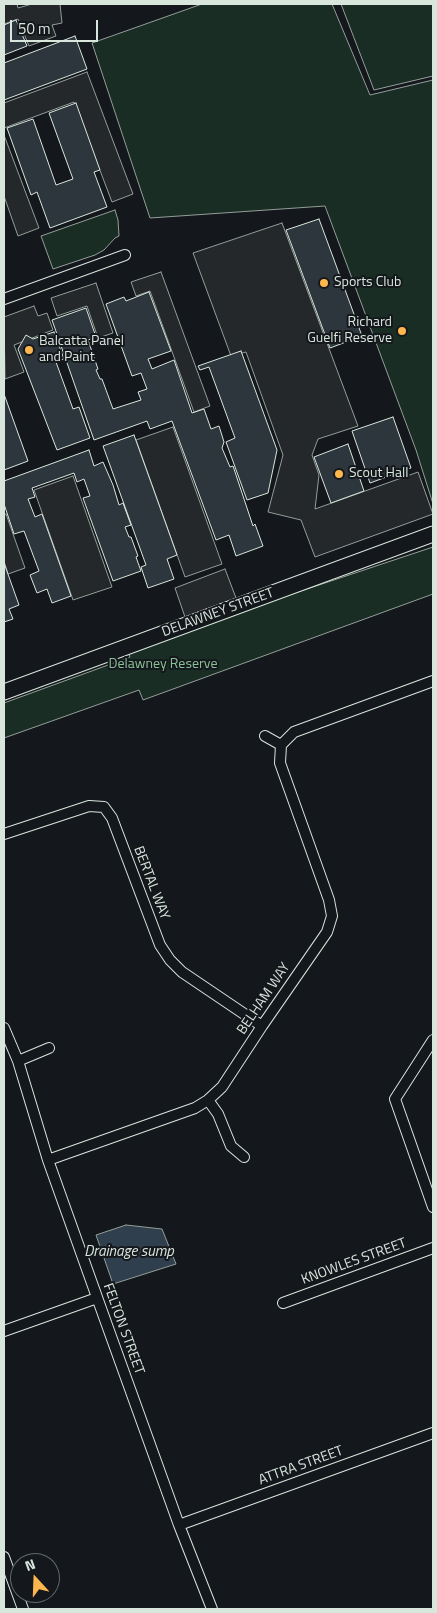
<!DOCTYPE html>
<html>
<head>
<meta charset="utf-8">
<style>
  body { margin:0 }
  #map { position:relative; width:437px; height:1613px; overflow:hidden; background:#14181c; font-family:"Titillium Web",sans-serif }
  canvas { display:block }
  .frame { position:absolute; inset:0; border:5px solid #d8e6dc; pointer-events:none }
  .north { position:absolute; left:10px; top:1553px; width:50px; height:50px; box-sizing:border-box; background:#14181c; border:1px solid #626a69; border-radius:50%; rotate:340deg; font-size:14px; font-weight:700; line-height:20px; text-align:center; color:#d8e6dc }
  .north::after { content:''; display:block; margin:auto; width:18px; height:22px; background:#ffb74d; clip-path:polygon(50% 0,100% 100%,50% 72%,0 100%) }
  .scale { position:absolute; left:10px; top:20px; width:88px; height:22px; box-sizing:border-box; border:2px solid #d8e6dc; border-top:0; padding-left:6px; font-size:15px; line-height:18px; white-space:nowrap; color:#d8e6dc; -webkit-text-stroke:4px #14181c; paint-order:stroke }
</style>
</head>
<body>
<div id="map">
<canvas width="437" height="1613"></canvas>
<div class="frame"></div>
<div class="north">N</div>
<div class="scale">50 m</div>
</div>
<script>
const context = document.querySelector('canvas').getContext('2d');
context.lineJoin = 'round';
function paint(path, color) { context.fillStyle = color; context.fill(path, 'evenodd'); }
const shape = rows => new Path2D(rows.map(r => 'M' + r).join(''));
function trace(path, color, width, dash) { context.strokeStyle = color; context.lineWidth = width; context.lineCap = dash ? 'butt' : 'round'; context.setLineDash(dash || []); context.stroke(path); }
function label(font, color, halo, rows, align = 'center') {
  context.font = font + ' "Titillium Web",sans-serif'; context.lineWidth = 4; context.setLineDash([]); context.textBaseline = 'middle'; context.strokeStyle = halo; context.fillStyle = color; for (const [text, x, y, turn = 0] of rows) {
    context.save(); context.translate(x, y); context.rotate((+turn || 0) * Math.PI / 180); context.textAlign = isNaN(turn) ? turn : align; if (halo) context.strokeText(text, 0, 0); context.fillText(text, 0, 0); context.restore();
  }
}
const green = shape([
  [202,4,332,4,370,95,433,80,433,504,416,450,325,206,150,218,92,43,202,4],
  [341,4,433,4,433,76,374,90,341,4],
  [115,210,118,220,119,236,115,238,104,250,95,255,53,269,41,236,115,210],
  [433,547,433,594,143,700,139,690,4,738,4,703,130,657,127,649,433,547]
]);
paint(green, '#1a2d24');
trace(green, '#939e99', 1);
const parking = shape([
  [4,4,17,4,18,8,32,4,60,4,62,23,52,25,56,36,29,46,18,19,4,24,4,4],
  [87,72,133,194,112,202,74,102,4,128,4,103,87,72],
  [4,135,39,228,18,236,4,196,4,135],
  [282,223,358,426,318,439,312,455,319,475,315,509,418,472,433,514,315,557,301,520,268,512,283,455,246,352,231,356,193,253,282,223],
  [161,272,210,406,194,412,150,291,136,296,131,282,161,272],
  [96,283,113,333,98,338,87,306,57,316,51,298,96,283],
  [34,306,38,316,47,313,53,330,14,345,24,372,5,379,4,317,34,306],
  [173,427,222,564,185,577,136,440,173,427],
  [73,476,112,587,73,600,34,490,73,476],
  [6,514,25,568,8,574,4,561,4,515,6,514],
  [225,569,236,598,185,617,175,588,225,569]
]);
paint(parking, '#24282b');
trace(parking, '#939e99', 1);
const water = shape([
  [126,1225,162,1229,176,1264,113,1284,96,1235,126,1225]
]);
paint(water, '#2f3f4d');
trace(water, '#939e99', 1);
const building = shape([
  [16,20,27,46,4,55,4,25,16,20],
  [75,36,87,69,4,100,4,63,75,36],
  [76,103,100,170,94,172,107,207,50,228,37,192,31,195,7,128,33,119,56,185,73,179,49,113,76,103],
  [319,219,362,336,330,348,286,230,319,219],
  [149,292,171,351,148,359,152,369,174,360,192,413,204,409,211,429,219,426,224,442,222,448,230,467,233,466,253,526,255,524,263,546,236,556,229,535,216,540,172,421,150,429,147,421,94,440,52,320,86,308,96,337,88,340,98,369,96,370,100,379,102,379,113,409,141,400,138,392,147,389,141,373,132,376,106,304,124,297,126,301,149,292],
  [54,332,64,359,56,362,73,409,79,407,90,438,57,450,18,349,26,335,33,339,54,332],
  [241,351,277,450,268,493,247,500,226,442,235,438,209,367,200,370,198,366,241,351],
  [4,394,28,461,4,470,4,394],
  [393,417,411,468,370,483,352,431,393,417],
  [134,435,177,555,167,559,174,579,148,588,141,567,146,565,103,446,134,435],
  [348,444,364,491,331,503,314,457,348,444],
  [89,450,94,466,103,462,113,485,119,505,123,503,131,525,125,527,129,537,131,537,138,556,136,557,141,571,113,581,83,498,90,496,84,479,77,482,74,473,32,488,35,497,28,499,35,517,42,514,71,596,52,603,47,589,37,593,30,575,39,571,24,531,14,534,4,504,4,481,89,450],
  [4,563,19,605,9,609,13,619,4,622,4,563]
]);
paint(building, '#2c363c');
trace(building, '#d8e6dc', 1);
const street = shape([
  [4,299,125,255],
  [265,736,281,745,294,732,433,681],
  [4,834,89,806,104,807,112,818,160,945,170,960,182,972,262,1026],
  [4,1028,18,1061,48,1160,103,1314,179,1525,212,1609],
  [433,1040,395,1099,433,1207],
  [18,1061,49,1048],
  [208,1100,218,1114,231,1146,244,1157],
  [48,1160,195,1108,208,1100,222,1087,262,1026,327,932,332,916,329,900,280,763,281,745],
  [283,1303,433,1248],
  [4,1331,97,1298],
  [179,1525,433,1433],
  [4,1557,23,1609]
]);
const secondary = shape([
  [4,692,433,534]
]);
trace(street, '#d8e6dc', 12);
trace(secondary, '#d8e6dc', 17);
trace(street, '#14181c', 10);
trace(secondary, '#14181c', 15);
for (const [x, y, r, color] of [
  [324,283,5,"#ffb74d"],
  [402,331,5,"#ffb74d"],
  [29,350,5,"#ffb74d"],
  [339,474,5,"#ffb74d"]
]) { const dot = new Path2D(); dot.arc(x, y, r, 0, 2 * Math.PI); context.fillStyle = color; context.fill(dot); trace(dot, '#14181c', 2); }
label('14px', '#d8e6dc', '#14181c', [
  ["Sports Club",334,283],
  ["Richard",392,323,"right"],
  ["Guelfi Reserve",392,339,"right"],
  ["Balcatta Panel",39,342],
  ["and Paint",39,358],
  ["Scout Hall",349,474]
], 'left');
label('14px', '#d8e6dc', '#14181c', [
  ["DELAWNEY STREET",218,613,-20],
  ["BERTAL WAY",151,883,69],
  ["BELHAM WAY",264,999,-56],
  ["KNOWLES STREET",354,1262,-20],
  ["FELTON STREET",123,1329,70],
  ["ATTRA STREET",301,1466,-20]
]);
label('14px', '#8ac095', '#14181c', [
  ["Delawney Reserve",163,665]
]);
label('italic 15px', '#d8e6dc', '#14181c', [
  ["Drainage sump",129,1252]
]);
</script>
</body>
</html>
